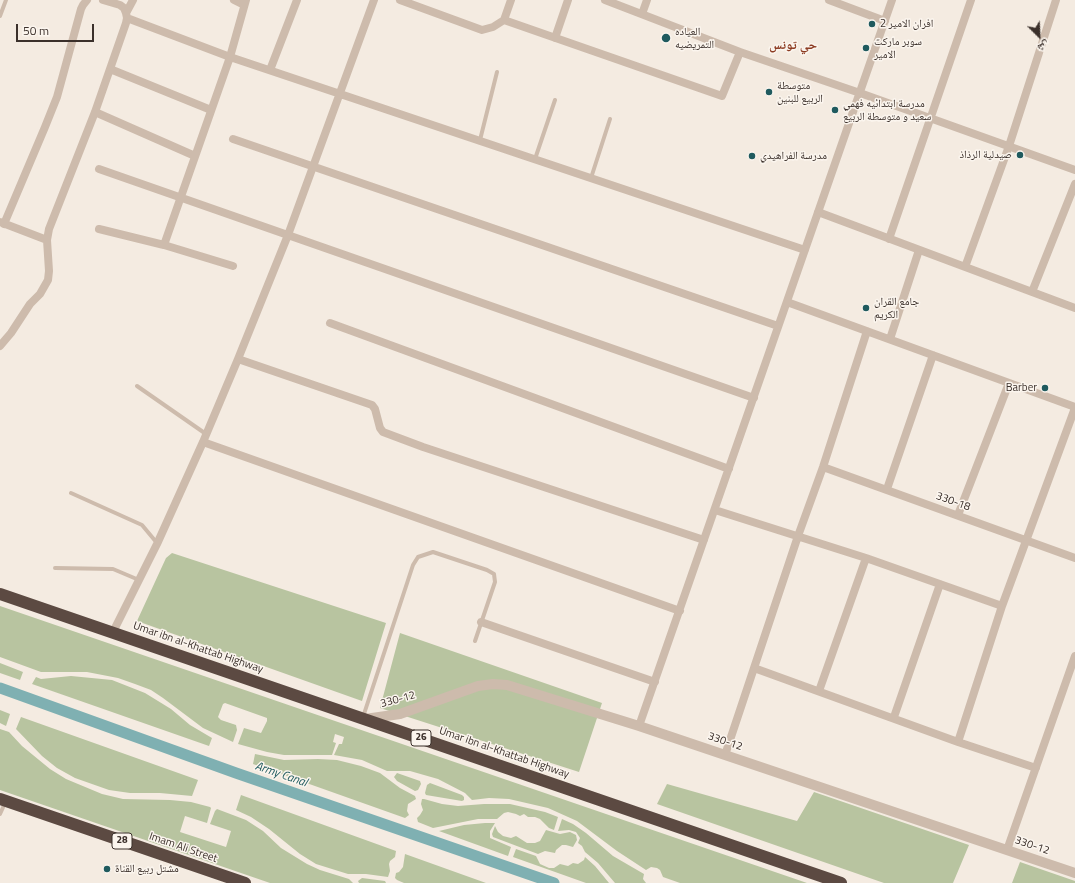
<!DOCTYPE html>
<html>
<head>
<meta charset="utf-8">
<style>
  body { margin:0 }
  #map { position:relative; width:1075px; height:883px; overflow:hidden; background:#f4ebe1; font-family:"Titillium Web","Noto Naskh Arabic",sans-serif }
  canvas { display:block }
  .north { position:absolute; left:1019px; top:16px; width:40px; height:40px; -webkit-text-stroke:3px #fbf5ee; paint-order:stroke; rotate:156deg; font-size:11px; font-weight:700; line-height:16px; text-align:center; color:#3b302b }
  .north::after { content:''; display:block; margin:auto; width:14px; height:18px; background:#3b302b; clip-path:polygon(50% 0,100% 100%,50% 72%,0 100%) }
  .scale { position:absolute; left:16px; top:24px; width:78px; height:18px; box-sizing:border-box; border:2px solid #3b302b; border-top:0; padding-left:5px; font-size:12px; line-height:14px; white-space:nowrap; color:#3b302b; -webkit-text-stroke:3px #fbf5ee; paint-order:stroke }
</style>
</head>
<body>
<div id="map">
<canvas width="1075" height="883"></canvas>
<div class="north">ش</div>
<div class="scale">50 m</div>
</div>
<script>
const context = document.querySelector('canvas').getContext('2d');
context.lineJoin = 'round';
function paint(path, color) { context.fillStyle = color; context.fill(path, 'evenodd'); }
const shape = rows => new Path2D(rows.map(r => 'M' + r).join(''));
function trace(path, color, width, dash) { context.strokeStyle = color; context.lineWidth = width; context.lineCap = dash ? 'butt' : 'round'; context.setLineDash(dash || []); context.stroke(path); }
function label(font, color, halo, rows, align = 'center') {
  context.font = font + ' "Titillium Web","Noto Naskh Arabic",sans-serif'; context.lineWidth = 3; context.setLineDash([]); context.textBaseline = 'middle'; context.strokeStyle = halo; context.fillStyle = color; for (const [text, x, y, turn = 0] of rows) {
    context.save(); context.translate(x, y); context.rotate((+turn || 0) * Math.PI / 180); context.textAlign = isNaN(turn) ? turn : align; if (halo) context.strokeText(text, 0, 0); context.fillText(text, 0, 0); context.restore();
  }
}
paint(shape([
  [172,553,386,623,362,701,137,621,166,558],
  [0,606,807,883,680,883,663,877,660,870,657,868,651,867,646,870,617,851,577,821,548,808,509,799,489,798,472,800,465,793,438,779,410,771,387,771,362,760,334,755,339,744,342,744,344,737,335,734,333,742,336,743,332,755,284,755,267,752,238,744,244,728,261,733,267,721,267,718,225,703,223,704,218,717,221,720,236,725,237,730,233,742,203,728,163,698,151,690,135,684,118,678,87,672,41,672,0,657],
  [400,633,602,703,579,772,380,708],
  [0,663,23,672,20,680,0,673],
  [71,676,112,680,145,693,171,709,190,725,212,738,209,746,32,684,36,677,41,679],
  [0,710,10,714,6,726,0,723],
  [21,717,198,780,192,796,160,793,130,793,109,790,75,778,57,768,42,756,16,729],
  [0,729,9,732,22,746,50,769,66,779,102,794,123,799,170,800,191,802,210,807,211,808,207,823,185,816,180,832,226,847,231,831,210,824,215,811,217,809,246,820,263,831,281,848,307,864,320,870,349,879,353,883,270,883,0,790],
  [255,754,284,760,318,759,337,760,361,766,380,773,400,788,415,796,416,799,408,804,407,811,409,815,405,818,253,764],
  [397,773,420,781,421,784,418,790,415,791,397,781,394,777],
  [430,783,462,795,464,797,464,800,462,801,426,795,425,793,427,785],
  [667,784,797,821,814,792,969,845,953,883,884,883,657,804],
  [241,795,396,851,395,857,390,861,389,864,390,871,388,877,366,874,348,874,316,864,300,854,269,829,251,817,236,810],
  [422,799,424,799,442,804,458,806,484,804,510,804,545,812,558,817,554,830,549,828,540,819,535,817,528,817,524,814,520,816,516,814,508,812,504,813,497,819,478,819,433,828,418,822,417,818,420,815,423,810,421,804],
  [562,819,573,824,586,833,613,856,644,874,643,879,646,883,615,883,598,863,585,852,582,846,578,843,580,838,576,832,569,830,558,831],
  [485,823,495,823,490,831,490,838,511,847,508,856,439,831,464,825],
  [495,826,498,832,503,836,511,838,516,836,527,843,535,843,540,841,546,830,560,834,570,832,576,835,577,840,573,847,566,845,562,845,556,850,555,853,545,851,538,854,493,837,492,834],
  [516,849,536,856,540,864,549,868,554,868,560,864,568,866,573,863,578,864,584,860,585,857,595,866,609,883,586,883,513,857],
  [405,854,486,883,404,883,397,880,395,878,396,873,399,872,403,867],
  [1020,862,1075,881,1075,883,1012,883],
  [362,878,385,881,386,883,359,883,358,881]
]), '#b8c4a0');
trace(shape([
  [0,688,236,773,554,883]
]), '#7fb0b2', 11);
trace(shape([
  [0,16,6,0],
  [480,140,497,72],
  [535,159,555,100],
  [591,178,610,119],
  [137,386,206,434],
  [71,493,142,525,157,543],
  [55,568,113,569,139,580],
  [363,717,413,565,418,557,433,552,487,570,494,574,495,582,475,641],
  [0,814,5,803]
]), '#cdbbac', 4);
trace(shape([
  [234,0,244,5],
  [400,0,482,30,493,27,504,20,511,0],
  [605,0,740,52,860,93,1075,170],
  [829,0,885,21],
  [126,13,133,0],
  [642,14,647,0],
  [127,18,230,57,805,250],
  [504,20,722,96,740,52],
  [555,38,568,0],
  [110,69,211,110],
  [270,70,297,0],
  [95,112,195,156],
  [233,139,778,326],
  [99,169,754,398],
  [818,212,1075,308],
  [0,222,47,240],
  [4,224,45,127,57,97,81,9,83,5,87,0],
  [99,229,164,245,233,266],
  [889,239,971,0],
  [164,245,230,57,246,0],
  [965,267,1009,146,1056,0],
  [1032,292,1075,184],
  [787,302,1075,407],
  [330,323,729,469],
  [890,339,919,250],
  [0,346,11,333,30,304,40,294,48,280,49,271,47,240,49,229,95,112,126,23,127,18,126,13,124,8,120,5,103,0],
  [238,359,372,405,375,409,380,428,383,432,423,447,704,540],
  [203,442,680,611],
  [823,467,1075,558],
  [887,489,933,355],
  [715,510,866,558,1002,606],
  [958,515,1009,383],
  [481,622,655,682],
  [113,632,157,544,203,442,238,359,288,235,374,0],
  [754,668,958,742,1036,768],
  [819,691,866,558],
  [894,717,940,584],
  [639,726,892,0],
  [958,742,1002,606,1075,408],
  [725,755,798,536,823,467,867,331],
  [1007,850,1075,656]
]), '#cdbbac', 8);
trace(shape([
  [365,719,400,714,478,686,493,684,507,685,639,726,1075,873]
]), '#cdbbac', 10);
trace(shape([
  [0,594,841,883],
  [0,799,245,883]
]), '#5c4a42', 12);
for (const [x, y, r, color] of [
  [872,24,4,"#1f5a5e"],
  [666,38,5,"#1f5a5e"],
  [866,48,4,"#1f5a5e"],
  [769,92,4,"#1f5a5e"],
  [835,110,4,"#1f5a5e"],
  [1020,155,4,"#1f5a5e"],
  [752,156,4,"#1f5a5e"],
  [866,308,4,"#1f5a5e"],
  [1045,388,4,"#1f5a5e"],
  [107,869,4,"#1f5a5e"]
]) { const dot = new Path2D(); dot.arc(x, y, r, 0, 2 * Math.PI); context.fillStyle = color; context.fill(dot); trace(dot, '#fbf5ee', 1.5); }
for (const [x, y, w] of [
  [421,738,20],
  [122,841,20]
]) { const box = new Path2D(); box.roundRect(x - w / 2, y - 8, w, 16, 3); context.fillStyle = '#fbf5ee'; context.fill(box); trace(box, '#3b302b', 1); }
label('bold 10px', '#3b302b', null, [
  ["26",421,738],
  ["28",122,841]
]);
label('11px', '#3b302b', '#fbf5ee', [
  ["افران الامير 2",880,24],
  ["العياده",675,32],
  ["التمريضيه",675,45],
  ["سوبر ماركت",874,42],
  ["الامير",874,55],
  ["متوسطة",777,86],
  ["الربيع للبنين",777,99],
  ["مدرسة ابتدائيه فهمي",843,104],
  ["سعيد و متوسطة الربيع",843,117],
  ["صيدلية الرذاذ",1012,155,"right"],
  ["مدرسة الفراهيدي",760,156],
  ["جامع القران",874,302],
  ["الكريم",874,315],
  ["Barber",1037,388,"right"],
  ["مشتل ربيع القناة",115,869]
], 'left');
label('11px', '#3b302b', '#fbf5ee', [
  ["330-18",953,502,20],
  ["Umar ibn al-Khattab Highway",198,648,19],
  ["330-12",398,700,-15],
  ["330-12",725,742,19],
  ["Umar ibn al-Khattab Highway",504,753,19],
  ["330-12",1032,846,19],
  ["Imam Ali Street",183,848,19]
]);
label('italic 12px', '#1f5a5e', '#fbf5ee', [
  ["Army Canal",281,775,19]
]);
label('bold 13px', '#8c3b22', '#fbf5ee', [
  ["حي تونس",793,46]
]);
</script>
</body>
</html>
